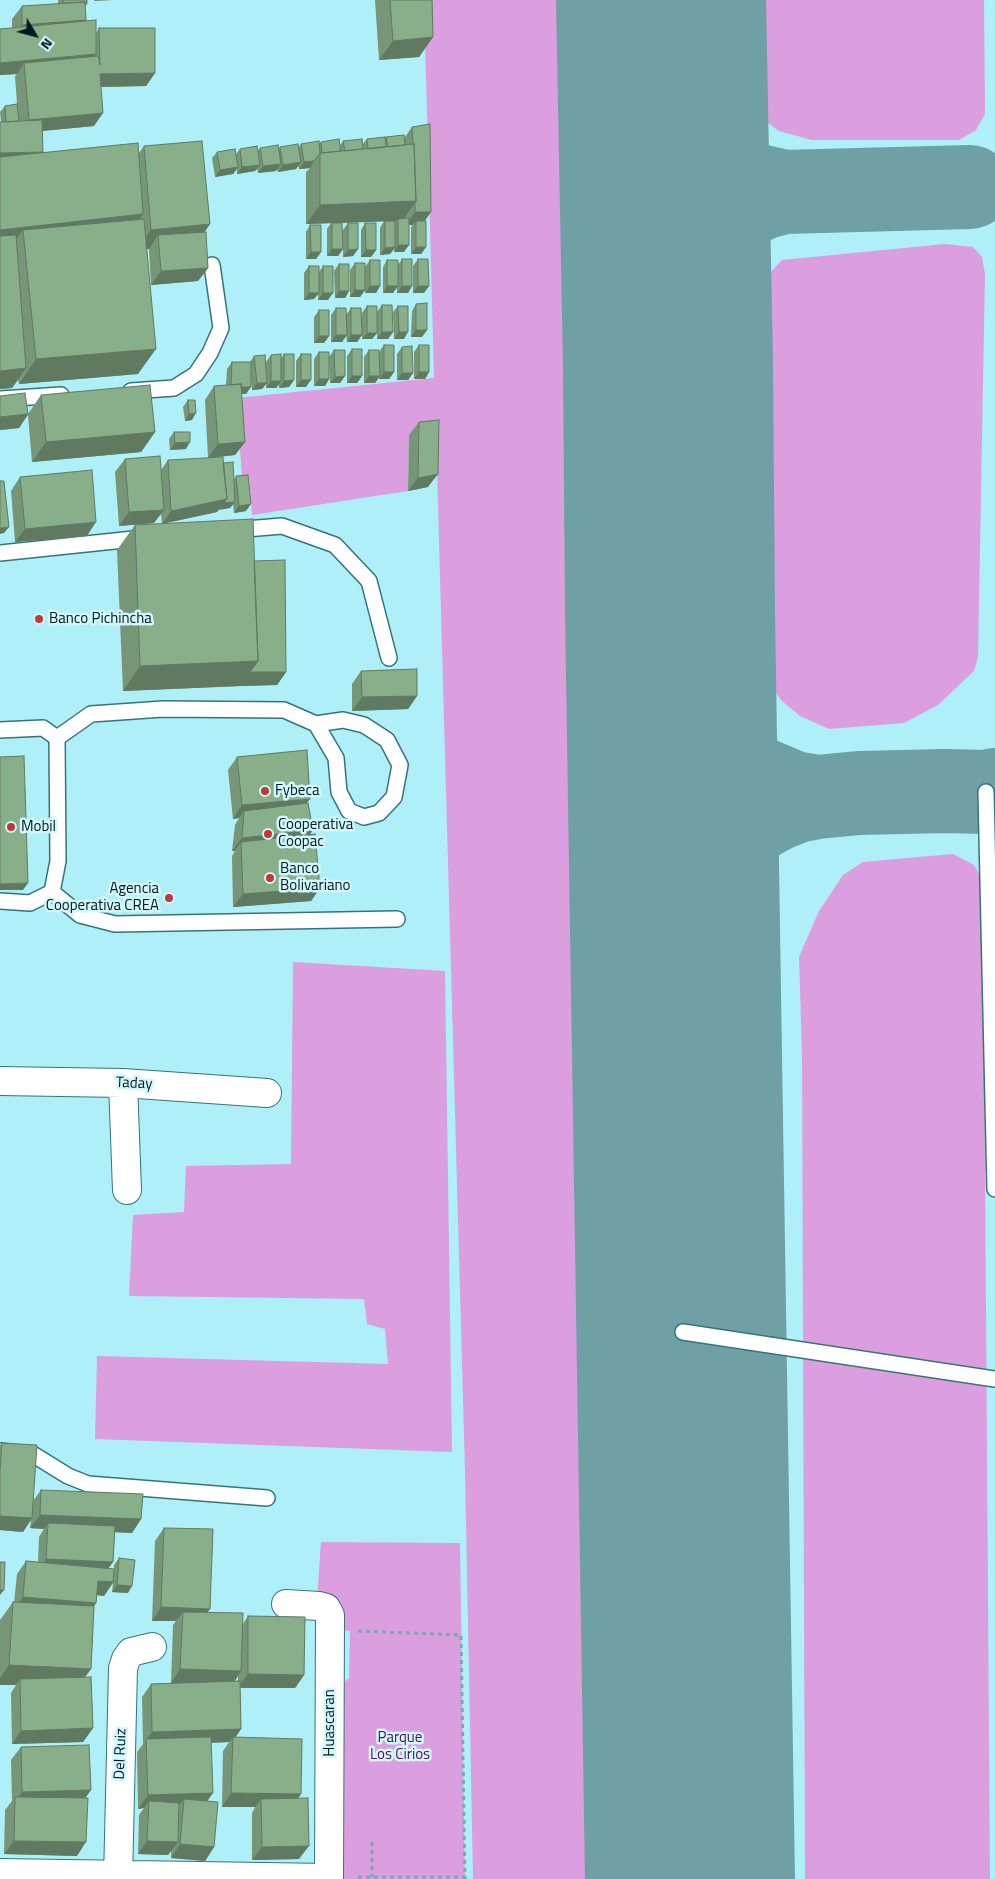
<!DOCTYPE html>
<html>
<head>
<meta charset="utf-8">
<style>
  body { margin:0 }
  #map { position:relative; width:995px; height:1879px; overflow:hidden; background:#afeff7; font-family:"Titillium Web",sans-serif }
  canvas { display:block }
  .north { position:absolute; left:10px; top:10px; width:50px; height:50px; -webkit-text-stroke:4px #d2f7fc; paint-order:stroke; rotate:127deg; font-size:14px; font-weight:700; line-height:20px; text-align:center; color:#00191c }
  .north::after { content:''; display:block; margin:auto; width:18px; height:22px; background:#00191c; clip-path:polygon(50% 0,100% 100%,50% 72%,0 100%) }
</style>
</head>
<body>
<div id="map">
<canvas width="995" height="1879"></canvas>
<div class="north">N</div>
</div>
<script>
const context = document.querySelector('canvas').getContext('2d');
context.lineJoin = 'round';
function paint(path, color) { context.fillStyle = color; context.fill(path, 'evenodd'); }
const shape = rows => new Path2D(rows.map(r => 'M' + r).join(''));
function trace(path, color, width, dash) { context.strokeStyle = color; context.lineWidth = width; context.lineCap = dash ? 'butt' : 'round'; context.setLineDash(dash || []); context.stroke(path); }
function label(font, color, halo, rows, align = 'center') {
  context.font = font + ' "Titillium Web",sans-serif'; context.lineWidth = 5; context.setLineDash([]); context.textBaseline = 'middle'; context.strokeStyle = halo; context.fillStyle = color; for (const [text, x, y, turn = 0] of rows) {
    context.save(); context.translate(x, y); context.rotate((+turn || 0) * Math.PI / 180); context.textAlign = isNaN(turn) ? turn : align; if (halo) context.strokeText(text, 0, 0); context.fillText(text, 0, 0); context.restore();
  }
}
paint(shape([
  [424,0,568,0,596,1879,473,1879,465,1471,436,433,409,435,408,491,252,515,249,476,242,476,236,398,434,378],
  [763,0,984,0,985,114,976,130,959,140,812,140,779,131,767,122],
  [945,244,973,247,982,257,985,274,978,657,974,671,938,705,904,723,829,729,800,716,781,700,757,663,760,297,771,272,782,260],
  [953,854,974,865,983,880,990,1879,805,1879,802,1054,799,957,819,911,843,875,863,862],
  [293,962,445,971,452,1452,95,1439,97,1356,388,1364,385,1329,367,1324,364,1299,129,1296,133,1215,184,1212,186,1166,291,1164],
  [321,1542,460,1543,465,1879,336,1879,335,1690,349,1678,350,1631,336,1629,317,1600]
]), '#db9ede');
trace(shape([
  [662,60,677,107,692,137,713,162,733,176,758,186,784,192,970,187],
  [668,365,674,301,682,269,704,237,722,220,743,206,765,197,784,192],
  [670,612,675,655,681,686,696,720,714,746,736,766,755,777,793,793,817,797,859,793,945,791,986,792,995,790],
  [677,974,679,943,684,918,694,887,714,856,743,827,776,809,796,801,817,797]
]), '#6ea0a6', 84);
trace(shape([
  [661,0,668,365,670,612,690,1879]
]), '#6ea0a6', 210);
const service = shape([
  [131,391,174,388,196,374,210,353,221,328,212,265],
  [0,399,61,395],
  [233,530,282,526,335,545,369,581,389,658],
  [0,553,143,538],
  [0,730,43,728,57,738,58,861,52,892,30,903,0,901],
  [57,738,91,714,163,709,284,710,316,724,343,720,364,725,387,740,400,765,394,797,379,813,364,817,349,811,339,792,336,758,316,724],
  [986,792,995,1189],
  [52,892,80,915,115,924,397,919],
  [683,1332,995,1379],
  [0,1451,34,1455,68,1476,88,1484,267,1498]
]);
const minor = shape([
  [0,1081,123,1083,267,1093],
  [123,1083,127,1190],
  [286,1604,319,1606,326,1608,330,1615,329,1879],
  [0,1873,329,1878],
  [118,1879,123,1668,126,1659,131,1652,152,1647]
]);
trace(service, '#35747b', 18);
trace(minor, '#35747b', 30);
trace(shape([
  [358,1631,461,1635,465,1879],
  [372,1842,372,1877],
  [358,1877,465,1877]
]), '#77abb1', 3, [4, 4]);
trace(service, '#fff', 15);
trace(minor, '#fff', 28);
paint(shape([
  [58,0,87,0,87,4,85,6,86,20,85,21,96,33,99,28,155,73,146,86,101,87,94,126,43,131,43,152,139,153,144,146,210,224,204,232,208,268,198,281,151,285,149,249,147,249,138,374,19,384,18,380,12,388,0,389,0,122,1,122,0,112,5,106,17,104,15,76,17,74,0,75,0,29,12,28,12,19,22,6,58,4],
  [375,0,432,0,433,37,419,57,379,60],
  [412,127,425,221,426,247,421,254,411,254,411,228,412,225,409,225,404,252,394,252,394,249,390,254,380,255,380,228,384,221,342,223,343,249,338,256,327,256,327,229,331,223,306,224,306,172,310,168,299,169,298,165,296,169,278,172,277,169,276,171,258,173,257,169,255,171,237,174,237,169,233,174,215,177,212,158,217,152,236,154,240,149,258,151,260,148,279,149,280,147,299,147,301,144,319,144,321,142,340,146,343,141,362,145,367,139,385,139,386,137,405,137],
  [348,223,358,249,353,256,343,257,343,230],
  [365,223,376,250,371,257,361,257,361,230],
  [310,225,321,252,316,259,306,259,306,232],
  [402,259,412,286,408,293,397,293,397,287,393,293,383,293,383,267,387,260,398,265],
  [418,259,424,293,413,293,413,266],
  [370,260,380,286,376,293,365,293,365,267],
  [355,263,365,290,360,297,350,297,350,270],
  [339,264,349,291,345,298,335,298,334,271],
  [309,266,319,272,323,266,328,300,318,300,318,294,314,299,304,300,304,273],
  [416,304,427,330,422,337,411,337,412,311],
  [382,305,393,332,388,339,377,339,377,312],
  [367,306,377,333,372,339,362,339,362,313],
  [398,306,404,339,394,339,393,312],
  [336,308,346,315,351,308,362,335,357,342,347,342,346,335,342,342,331,342,331,315],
  [319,310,329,336,324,343,314,343,314,317],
  [384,345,394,372,389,379,379,379,379,377,375,383,364,383,364,357,369,350,379,352],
  [419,345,429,372,425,379,414,379,414,352],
  [402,347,413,373,408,380,397,380,397,354],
  [352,349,362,376,357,383,347,383,347,356],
  [334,350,345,376,340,383,330,383,329,357],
  [319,352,329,379,325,386,314,386,314,359],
  [284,354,294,380,289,387,279,388,279,385,276,388,266,388,266,384,262,389,252,390,251,377,246,394,241,394,245,442,235,455,208,458,205,400,214,386,226,385,227,369,232,362,250,362,254,356,266,362,271,355,281,358],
  [301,354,306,387,296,387,296,361],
  [41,395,155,432,141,452,32,462,28,415,19,428,0,430,0,396,28,414],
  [188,400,192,420,185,421,183,407],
  [419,422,428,487,408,491,409,435],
  [174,432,186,449,170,450,169,439],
  [125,459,161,470,168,460,223,463,234,479,236,476,246,511,234,513,233,504,230,508,219,509,217,512,165,523,254,561,286,672,277,685,241,686,123,691,117,550,135,525,162,524,161,513,154,523,119,526,115,472],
  [20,477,87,536,15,542,11,491],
  [361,671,417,696,408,709,352,711,352,684],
  [237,757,306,804,313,830,309,835,320,888,311,901,233,907,232,856,235,851,232,851,235,825,239,818,233,819,228,770],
  [2,1443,33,1501,41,1490,141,1519,132,1533,115,1532,113,1562,108,1568,114,1569,114,1565,119,1558,128,1593,112,1592,113,1583,104,1596,97,1595,96,1603,94,1606,91,1669,85,1677,93,1728,83,1742,12,1744,11,1693,16,1685,0,1685,0,1620,13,1602,14,1603,17,1574,26,1561,38,1562,39,1537,44,1529,30,1528,31,1520,23,1532,0,1530,0,1445],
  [164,1528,208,1612,243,1624,248,1616,304,1675,295,1688,240,1688,241,1729,235,1738,301,1794,298,1798,299,1859,252,1860,252,1813,255,1807,222,1807,223,1751,229,1742,211,1743,207,1801,214,1847,205,1861,171,1858,171,1851,168,1855,138,1854,139,1815,144,1808,138,1809,137,1752,143,1744,142,1697,151,1684,171,1683,173,1625,176,1621,152,1621,155,1541],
  [238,1676,238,1681,235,1681],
  [21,1747,91,1790,85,1798,77,1856,4,1854,5,1810,12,1801,11,1760]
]), '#769677');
paint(shape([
  [95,0,112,0,94,1],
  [86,20,77,34,13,38,22,25],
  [433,37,419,57,379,60,393,41],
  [96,54,86,67,24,63,17,74,0,75,0,63],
  [155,73,146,86,90,87,100,74],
  [103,113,94,126,19,133,29,120],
  [43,152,0,167,0,153],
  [314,161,310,168,299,169,304,162],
  [301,162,296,169,278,172,283,165],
  [281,164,276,171,258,173,263,166],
  [260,165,255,171,237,174,242,167],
  [238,167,233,174,215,177,220,170],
  [416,201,402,221,398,219,396,221,306,224,320,205],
  [415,212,431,212,422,225,416,221,412,225,406,225],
  [143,214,126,239,23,230,8,252,0,253,0,230],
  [210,224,196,244,158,235,149,249,137,250,151,230],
  [398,245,409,245,404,252,394,252],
  [395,247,390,254,380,255,385,248],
  [416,247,426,247,421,254,411,254],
  [332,249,343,249,338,256,327,256],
  [358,249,353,256,343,257,348,250],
  [366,250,376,250,371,257,361,257],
  [311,252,321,252,316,259,306,259],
  [208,268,198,281,151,285,161,271],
  [370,286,380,286,376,293,365,293],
  [387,286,398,286,393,293,383,293],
  [402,286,412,286,408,293,397,293],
  [418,286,429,286,424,293,413,293],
  [355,290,365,290,360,297,350,297],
  [339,291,349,291,345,298,335,298],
  [309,293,319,293,314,299,304,300],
  [323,293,333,293,328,300,318,300],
  [416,330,427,330,422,337,411,337],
  [382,332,393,332,388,339,377,339],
  [399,332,408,332,404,339,394,339],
  [367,333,377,333,372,339,362,339],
  [336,335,347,335,342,342,331,342],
  [351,335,362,335,357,342,347,342],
  [319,336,329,336,324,343,314,343],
  [156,349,138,374,19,384,36,359],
  [26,368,12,388,0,389,0,371],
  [384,372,394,372,389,379,379,379],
  [419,372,429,372,425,379,414,379],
  [402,373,413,373,408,380,397,380],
  [345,376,340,383,330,383,335,377],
  [352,376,362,376,357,383,347,383],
  [369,376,380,376,375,383,364,383],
  [319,379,329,379,325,386,314,386],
  [294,380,289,387,279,388,284,381],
  [301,380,311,380,306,387,296,387],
  [271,381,281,381,276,388,266,388],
  [257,383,267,383,262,389,252,390],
  [231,386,251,387,246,394,226,393],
  [196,413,192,420,185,421,189,414],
  [28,414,19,428,0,430,0,417],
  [155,432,141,452,32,462,46,442],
  [190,442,186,449,170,450,175,443],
  [245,442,235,455,208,458,218,444],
  [438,474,428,487,408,491,418,478],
  [227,499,217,512,162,524,171,511],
  [235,502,230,508,219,510,224,503],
  [251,504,246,511,234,513,239,506],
  [164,510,154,523,119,526,129,512],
  [96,522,87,536,15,542,25,529],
  [9,527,4,533,0,534,0,528],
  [258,661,286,672,277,685,241,686,123,691,140,666],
  [417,696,408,709,352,711,362,697],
  [310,799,300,812,244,811,239,818,233,819,242,805],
  [313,830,304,843,241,842,235,851,232,851,242,838],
  [28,883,23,890,0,890,0,884],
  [320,888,311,901,233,907,243,894],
  [40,1515,141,1519,132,1533,48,1529,48,1523,44,1529,30,1528],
  [0,1516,32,1518,23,1532,0,1530],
  [46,1559,113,1562,103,1576,37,1572],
  [98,1581,113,1582,104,1596,89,1594],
  [117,1585,132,1586,128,1593,112,1592],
  [0,1590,4,1590,0,1595],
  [23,1597,96,1603,87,1617,13,1611],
  [161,1607,210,1609,201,1622,183,1612,176,1621,152,1621],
  [9,1665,91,1669,77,1688,20,1679,16,1685,0,1685,0,1678],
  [180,1669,241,1671,232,1685,171,1683],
  [248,1674,304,1675,295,1688,238,1688],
  [93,1728,83,1742,12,1744,21,1731],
  [241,1729,233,1741,233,1737,229,1742,146,1745,146,1740,152,1732],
  [91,1790,81,1804,15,1802,22,1792],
  [213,1793,203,1807,184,1799,178,1807,149,1801,144,1808,138,1809,148,1795],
  [231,1793,301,1794,291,1808,261,1799,255,1807,222,1807],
  [14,1841,86,1842,77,1856,4,1854],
  [147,1841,178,1842,168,1855,138,1854],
  [180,1844,214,1847,205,1861,171,1858],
  [309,1846,299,1859,252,1860,262,1847]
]), '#607a61');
const building = shape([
  [63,0,87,0,87,4,85,4,85,2,63,3,63,0],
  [390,0,432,0,433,37,393,41,390,0],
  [85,2,86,20,22,25,22,6,85,2],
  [96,20,96,54,0,63,0,29,96,20],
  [99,28,155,28,155,73,100,74,103,113,29,120,24,63,98,56,100,65,99,28],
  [17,104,19,121,6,122,5,106,17,104],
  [42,120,43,152,0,153,0,122,42,120],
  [430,124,431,212,415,212,415,203,416,201,414,144,413,145,412,127,430,124],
  [404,135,405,145,388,147,386,137,404,135],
  [385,137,386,147,368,149,367,139,385,137],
  [339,139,341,151,322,153,321,142,339,139],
  [362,139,363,149,345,151,343,141,362,139],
  [202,141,210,224,151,230,144,146,202,141],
  [319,141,320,153,314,161,304,162,301,144,319,141],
  [138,143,143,214,0,230,0,157,138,143],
  [298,144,301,162,283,165,280,147,298,144],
  [414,144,416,201,320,205,320,153,414,144],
  [278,145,281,164,263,166,260,148,278,145],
  [257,146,260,165,242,167,240,149,257,146],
  [235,149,238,167,220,170,217,152,235,149],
  [409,218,409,245,398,245,398,219,409,218],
  [144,219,156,349,36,359,23,230,144,219],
  [385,221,395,221,395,247,385,248,385,221],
  [416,221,426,221,426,247,416,247,416,221],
  [332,223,342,223,343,249,332,249,332,223],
  [348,223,358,223,358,249,348,250,348,223],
  [365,223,376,223,376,250,366,250,365,223],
  [310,225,321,225,321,252,311,252,310,225],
  [206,232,208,268,161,271,158,235,206,232],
  [16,235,26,368,0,371,0,236,16,235],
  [402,259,412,259,412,286,402,286,402,259],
  [418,259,428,259,429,286,418,286,418,259],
  [370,260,380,260,380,286,370,286,370,260],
  [387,260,398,260,398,286,387,286,387,260],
  [355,263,365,263,365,290,355,290,355,263],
  [339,264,349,264,349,291,339,291,339,264],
  [309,266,319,266,319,293,309,293,309,266],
  [323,266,333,266,333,293,323,293,323,266],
  [427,303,427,330,416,330,416,304,427,303],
  [382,305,392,305,393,332,382,332,382,305],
  [367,306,377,306,377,333,367,333,367,306],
  [398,306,408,306,408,332,399,332,398,306],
  [336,308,346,308,347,335,336,335,336,308],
  [351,308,361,308,362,335,351,335,351,308],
  [319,310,329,310,329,336,319,336,319,310],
  [384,345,394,345,394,372,384,372,384,345],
  [419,345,429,345,429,372,419,372,419,345],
  [412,346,413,373,402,373,402,347,412,346],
  [352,349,362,349,362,376,352,376,352,349],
  [334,350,345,350,345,376,335,377,334,350],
  [369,350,379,350,380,376,369,376,369,350],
  [319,352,329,352,329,379,319,379,319,352],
  [281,354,281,381,271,381,271,355,281,354],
  [284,354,294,354,294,380,284,381,284,354],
  [301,354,311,354,311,380,301,380,301,354],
  [265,355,267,383,257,383,254,356,265,355],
  [232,362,251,362,251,387,241,387,241,384,231,385,232,362],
  [241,384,245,442,218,444,214,386,241,384],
  [150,385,155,432,46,442,41,395,150,385],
  [25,393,28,414,0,417,0,396,25,393],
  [188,400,195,400,196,413,189,414,188,400],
  [439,420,438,474,418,478,419,422,439,420],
  [174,432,190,432,190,442,175,443,174,432],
  [160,456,164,510,129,512,125,459,160,456],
  [223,457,227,499,171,511,168,460,223,457],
  [233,462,235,502,224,503,227,499,223,463,233,462],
  [92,470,96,522,25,529,20,477,92,470],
  [248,475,251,504,239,506,236,476,248,475],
  [0,481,4,481,9,527,0,528,0,481],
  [253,519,258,661,140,666,135,525,253,519],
  [285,560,286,672,250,672,258,661,254,561,285,560],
  [417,669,417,696,362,697,361,671,417,669],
  [307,750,310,799,242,805,237,757,307,750],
  [24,756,28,883,0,884,0,757,24,756],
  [308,803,313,830,242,838,244,811,308,803],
  [315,834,320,888,243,894,241,842,315,834],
  [2,1443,37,1445,32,1518,0,1516,0,1469,2,1443],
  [41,1490,143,1494,141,1519,40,1515,41,1490],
  [48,1523,115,1526,113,1562,46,1559,48,1523],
  [164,1528,213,1529,210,1609,161,1607,164,1528],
  [119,1558,135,1560,132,1586,117,1585,119,1558],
  [26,1561,114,1569,113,1582,98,1581,96,1603,23,1597,26,1561],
  [0,1562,5,1562,4,1590,0,1590,0,1562],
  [13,1602,94,1606,91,1669,9,1665,13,1602],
  [183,1612,243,1613,241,1671,180,1669,183,1612],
  [248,1616,305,1617,304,1675,248,1674,248,1616],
  [91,1677,93,1728,21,1731,20,1679,91,1677],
  [240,1681,241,1729,152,1732,151,1684,240,1681],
  [211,1737,213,1793,148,1795,146,1739,211,1737],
  [233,1737,302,1739,301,1794,231,1793,233,1737],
  [89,1745,91,1790,22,1792,21,1747,89,1745],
  [15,1797,88,1798,86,1842,14,1841,15,1797],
  [308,1798,309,1846,262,1847,261,1799,308,1798],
  [184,1799,218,1802,214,1847,180,1844,184,1799],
  [149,1801,179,1803,178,1842,147,1841,149,1801]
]);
paint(building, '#89ae8a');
trace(building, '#607a61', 1);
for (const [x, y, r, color] of [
  [39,619,5,"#c53637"],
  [265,791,5,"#c53637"],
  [11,827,5,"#c53637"],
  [268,834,5,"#c53637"],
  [270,878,5,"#c53637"],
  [169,898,5,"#c53637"]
]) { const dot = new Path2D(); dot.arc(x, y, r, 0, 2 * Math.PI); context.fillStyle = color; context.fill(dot); trace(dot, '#d2f7fc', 2); }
label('15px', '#00191c', '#d2f7fc', [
  ["Banco Pichincha",49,619],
  ["Fybeca",275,791],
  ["Cooperativa",278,825],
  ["Coopac",278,842],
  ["Mobil",21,827],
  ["Banco",280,869],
  ["Bolivariano",280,886],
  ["Agencia",159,889,"right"],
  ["Cooperativa CREA",159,906,"right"]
], 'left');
label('15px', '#00191c', '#d2f7fc', [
  ["Taday",134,1084,3],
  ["Huascaran",330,1723,-90],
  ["Del Ruiz",121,1754,-88]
]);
label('15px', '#501054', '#d2f7fc', [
  ["Parque",400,1738],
  ["Los Cirios",400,1755]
]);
</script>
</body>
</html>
